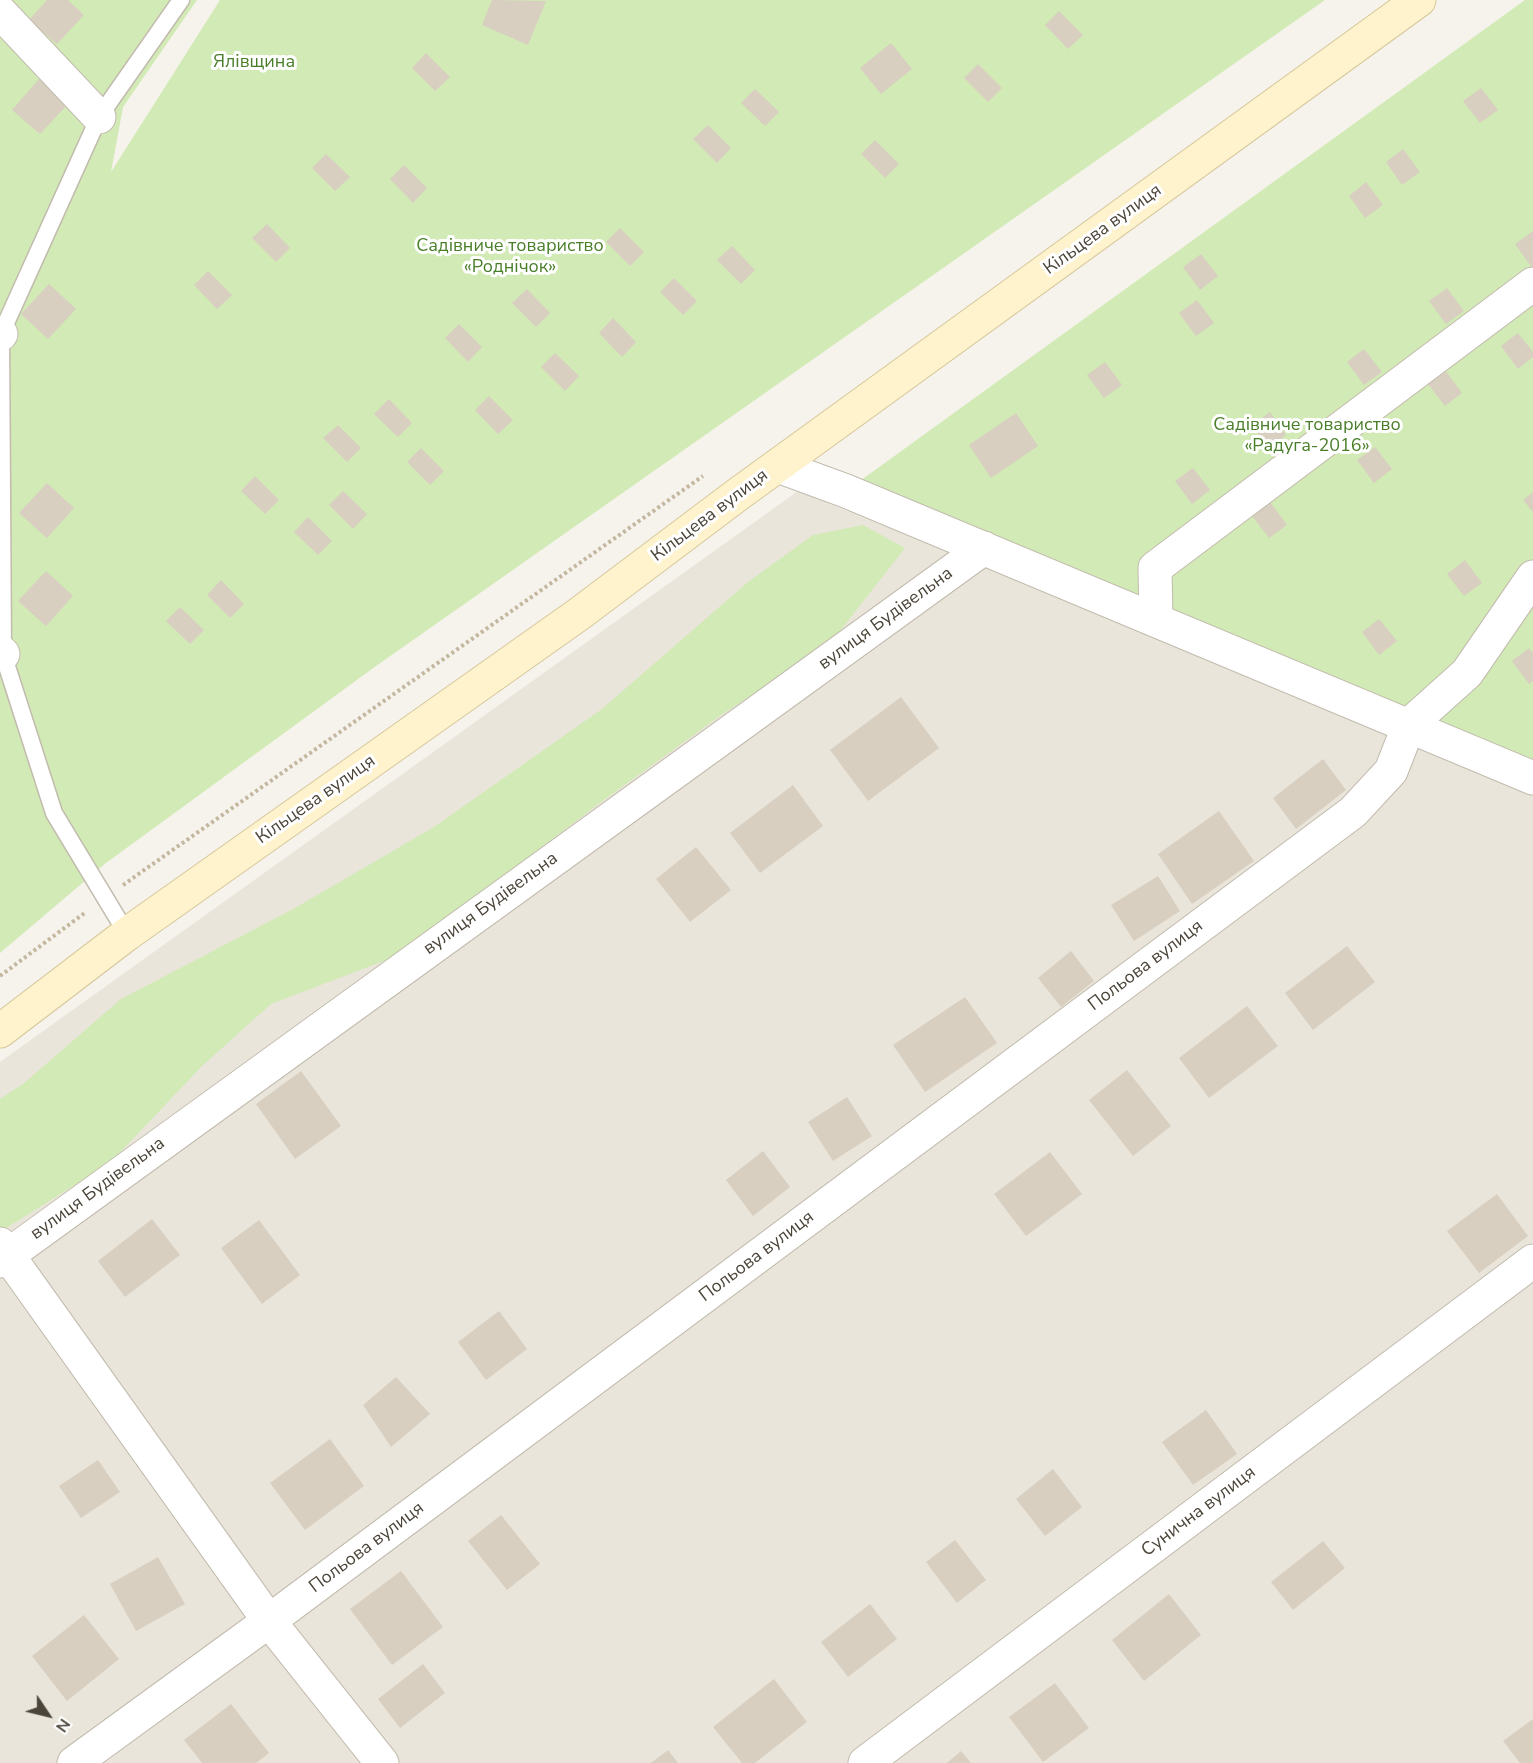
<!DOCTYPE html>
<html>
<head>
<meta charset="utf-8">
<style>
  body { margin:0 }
  #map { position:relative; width:1533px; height:1763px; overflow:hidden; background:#f6f3ec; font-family:"Nunito Sans",sans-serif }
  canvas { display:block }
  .north { position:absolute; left:18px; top:1685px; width:60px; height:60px; -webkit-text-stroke:4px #fff; paint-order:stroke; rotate:125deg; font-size:16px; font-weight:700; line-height:24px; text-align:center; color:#4b4439 }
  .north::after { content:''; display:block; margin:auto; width:21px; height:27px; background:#4b4439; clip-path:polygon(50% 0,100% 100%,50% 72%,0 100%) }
</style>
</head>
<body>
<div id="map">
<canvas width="1533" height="1763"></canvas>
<div class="north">N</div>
</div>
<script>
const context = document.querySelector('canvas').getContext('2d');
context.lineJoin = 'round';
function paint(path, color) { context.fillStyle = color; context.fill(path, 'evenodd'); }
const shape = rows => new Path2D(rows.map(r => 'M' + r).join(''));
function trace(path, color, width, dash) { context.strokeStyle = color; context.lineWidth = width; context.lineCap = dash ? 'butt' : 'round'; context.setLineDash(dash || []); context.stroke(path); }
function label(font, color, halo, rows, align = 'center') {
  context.font = font + ' "Nunito Sans",sans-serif'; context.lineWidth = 6; context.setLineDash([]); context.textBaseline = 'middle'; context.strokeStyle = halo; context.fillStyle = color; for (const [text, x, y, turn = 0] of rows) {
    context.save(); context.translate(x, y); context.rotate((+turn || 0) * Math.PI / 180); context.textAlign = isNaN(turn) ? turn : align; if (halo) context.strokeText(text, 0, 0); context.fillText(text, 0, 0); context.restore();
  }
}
paint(shape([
  [798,491,1533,788,1533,1763,0,1763,0,1062]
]), '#eae5da');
paint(shape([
  [0,0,197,0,123,107,111,172,220,0,1325,0,376,666,106,863,0,953],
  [1525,0,1533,0,1533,778,846,491],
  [863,525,905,548,829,645,724,713,597,805,402,954,271,1004,202,1066,110,1163,0,1232,0,1099,23,1084,121,999,295,908,434,827,602,709,748,582,813,535]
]), '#d2eab5');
paint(shape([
  [47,0,68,0,84,15,57,44,29,20],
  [492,0,546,1,528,45,482,25],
  [1059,11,1083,35,1068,49,1045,25],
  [891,43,912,69,881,94,860,68],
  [426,53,450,77,435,91,412,68],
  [978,64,1002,88,988,102,964,78],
  [39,79,67,105,40,134,12,110],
  [1481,88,1498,110,1480,123,1463,101],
  [755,89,779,112,765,126,741,103],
  [708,125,731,148,717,163,693,139],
  [875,140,899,164,885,178,861,154],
  [1403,149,1420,172,1402,185,1386,162],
  [326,154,350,177,335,191,312,168],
  [404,165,427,188,413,203,390,179],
  [1366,182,1383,205,1365,218,1349,196],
  [267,224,290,248,276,262,252,238],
  [620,228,644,252,630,266,606,242],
  [1533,231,1533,269,1515,244],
  [732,246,755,270,741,284,717,260],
  [1201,254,1218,276,1200,290,1183,267],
  [208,271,232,295,217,309,194,285],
  [674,278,697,301,683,315,660,292],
  [49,284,76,309,48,339,21,314],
  [1447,288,1464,311,1446,324,1429,301],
  [527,289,550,313,536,327,512,303],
  [1197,300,1214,323,1196,336,1179,313],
  [613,318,636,342,622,357,599,333],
  [459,324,482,347,468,362,445,338],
  [1518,333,1533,352,1533,357,1518,369,1501,346],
  [1364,349,1382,372,1364,385,1347,362],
  [555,353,579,376,565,391,541,367],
  [1105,362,1122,385,1104,398,1087,375],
  [1445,370,1462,393,1445,406,1428,384],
  [489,396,513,420,498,434,475,410],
  [389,399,412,423,398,437,374,414],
  [1270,412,1286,435,1269,448,1252,426],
  [1016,413,1038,446,991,478,969,445],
  [338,425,361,448,347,462,323,438],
  [1375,447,1392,469,1374,483,1357,460],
  [421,448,444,471,430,485,407,462],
  [1193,468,1210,490,1192,504,1175,481],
  [255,476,279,500,265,514,241,491],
  [47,483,74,508,47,538,19,513],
  [343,491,367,514,353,529,329,505],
  [1533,492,1533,512,1523,500],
  [1270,502,1287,525,1269,538,1252,516],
  [308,517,332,541,318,555,294,532],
  [1465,560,1482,583,1464,596,1447,574],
  [46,571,73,596,46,626,18,601],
  [221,580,244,604,230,618,207,595],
  [180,607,204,630,190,644,166,621],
  [1379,619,1397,641,1379,655,1362,632],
  [1529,648,1533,653,1533,681,1529,684,1512,661],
  [901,697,939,748,868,801,830,750],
  [1323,759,1346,790,1296,829,1273,798],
  [793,785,823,826,760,873,730,833],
  [1219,811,1254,861,1192,904,1158,854],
  [696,847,731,890,690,922,656,879],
  [1158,876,1180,911,1134,941,1111,905],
  [1347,946,1375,982,1313,1030,1285,993],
  [1071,951,1094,981,1061,1007,1038,978],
  [965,997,997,1043,925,1092,893,1045],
  [1247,1006,1278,1046,1209,1098,1179,1058],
  [1127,1070,1171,1126,1133,1156,1089,1100],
  [301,1071,341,1126,295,1159,256,1104],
  [847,1097,872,1136,833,1161,808,1122],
  [763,1151,790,1187,753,1216,726,1180],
  [1050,1152,1082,1194,1026,1236,994,1194],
  [1497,1194,1528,1236,1479,1273,1447,1231],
  [152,1219,180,1255,125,1297,98,1261],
  [259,1220,300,1275,262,1304,221,1248],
  [499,1311,527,1349,486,1380,458,1342],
  [396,1377,430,1414,391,1447,363,1405],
  [1206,1410,1237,1454,1193,1485,1162,1442],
  [330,1439,364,1486,305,1530,270,1483],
  [98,1460,120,1492,81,1518,59,1486],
  [1053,1469,1082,1507,1045,1536,1016,1499],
  [501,1515,540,1564,507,1590,468,1541],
  [955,1540,986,1580,957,1603,926,1562],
  [1323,1541,1345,1568,1293,1610,1271,1582],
  [158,1557,185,1604,136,1631,110,1584],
  [401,1571,443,1627,392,1665,350,1609],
  [1169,1594,1201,1635,1144,1681,1112,1640],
  [870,1604,897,1639,848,1677,821,1642],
  [84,1615,119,1659,67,1701,32,1656],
  [423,1664,445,1693,400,1728,378,1699],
  [774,1679,807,1722,755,1763,742,1763,713,1727],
  [1055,1683,1089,1728,1043,1762,1009,1717],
  [231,1704,269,1753,256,1763,202,1763,184,1740],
  [1533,1719,1533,1763,1520,1763,1503,1741],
  [668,1750,678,1763,651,1763],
  [961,1751,971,1763,947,1763]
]), '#d8cfc1');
const lane = shape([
  [127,934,54,813,3,654,1,334,99,117,181,0]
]);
const street = shape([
  [0,12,99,117],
  [0,334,1,334],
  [778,466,846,491,1533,778],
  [1156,620,1155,568,1533,284],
  [0,651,3,654],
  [0,1244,269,1621,382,1763],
  [0,1261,984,548],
  [74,1763,269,1621,1353,812,1391,771,1409,725,1467,673,1533,577],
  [865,1763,1533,1261]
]);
const secondary = shape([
  [0,1031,127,934,579,614,737,495,1419,0]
]);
trace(lane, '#c2bbae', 19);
trace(street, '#c2bbae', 35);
trace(secondary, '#d6c79b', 35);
trace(shape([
  [123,885,703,476],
  [0,976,86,912]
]), '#c4b79f', 4, [3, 3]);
trace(lane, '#fff', 16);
trace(street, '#fff', 33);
trace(secondary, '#fff3cd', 33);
label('18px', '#4a7f2a', '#fff', [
  ["Ялівщина",254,63],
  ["Садівниче товариство",510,247],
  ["«Роднічок»",510,268],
  ["Садівниче товариство",1307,426],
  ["«Радуга-2016»",1307,447]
]);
label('18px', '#4b4439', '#fff', [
  ["Кільцева вулиця",1103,230,-36],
  ["Кільцева вулиця",710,516,-37],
  ["вулиця Будівельна",886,619,-36],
  ["Кільцева вулиця",316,800,-35],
  ["вулиця Будівельна",491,904,-36],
  ["Польова вулиця",1146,966,-37],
  ["вулиця Будівельна",98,1189,-36],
  ["Польова вулиця",757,1257,-37],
  ["Сунична вулиця",1199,1512,-37],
  ["Польова вулиця",367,1548,-37]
]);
</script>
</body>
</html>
